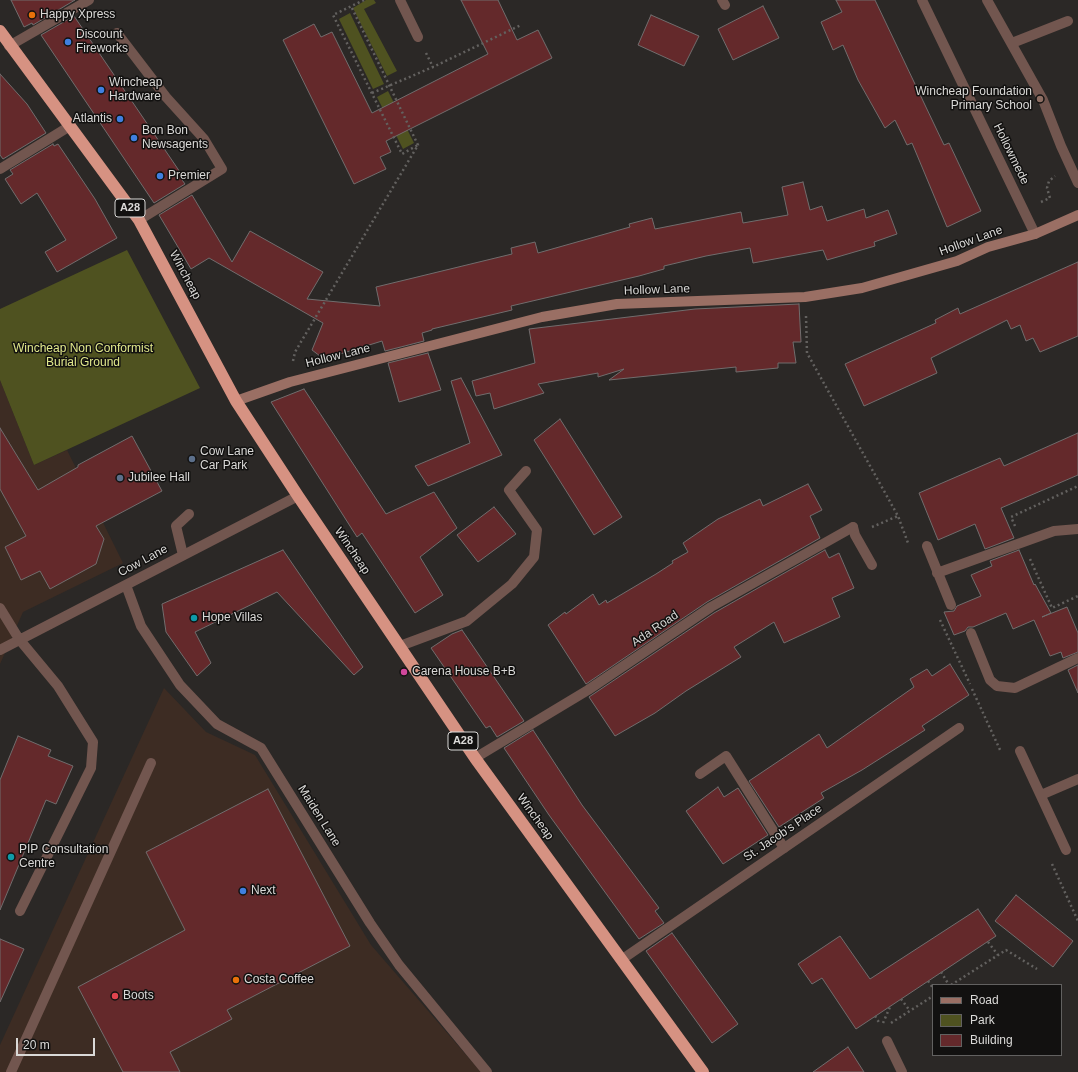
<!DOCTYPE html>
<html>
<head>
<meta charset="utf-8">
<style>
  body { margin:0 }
  #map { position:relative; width:1078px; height:1072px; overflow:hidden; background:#2b2826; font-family:Helvetica,sans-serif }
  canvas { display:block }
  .legend { position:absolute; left:932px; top:984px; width:130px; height:72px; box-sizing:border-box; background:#121110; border:1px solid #626160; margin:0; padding:5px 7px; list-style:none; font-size:12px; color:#dad9d7 }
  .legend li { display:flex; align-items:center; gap:8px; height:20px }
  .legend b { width:20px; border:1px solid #626160 }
  .scale { position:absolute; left:16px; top:1038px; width:79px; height:18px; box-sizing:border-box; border:2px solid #dad9d7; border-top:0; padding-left:5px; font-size:12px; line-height:14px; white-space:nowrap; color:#dad9d7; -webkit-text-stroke:3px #121110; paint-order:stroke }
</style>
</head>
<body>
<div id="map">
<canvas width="1078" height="1072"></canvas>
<ul class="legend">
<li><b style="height:5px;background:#9a6f64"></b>Road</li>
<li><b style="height:11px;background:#4f5220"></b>Park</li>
<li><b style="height:11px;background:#64292b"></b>Building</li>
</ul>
<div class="scale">20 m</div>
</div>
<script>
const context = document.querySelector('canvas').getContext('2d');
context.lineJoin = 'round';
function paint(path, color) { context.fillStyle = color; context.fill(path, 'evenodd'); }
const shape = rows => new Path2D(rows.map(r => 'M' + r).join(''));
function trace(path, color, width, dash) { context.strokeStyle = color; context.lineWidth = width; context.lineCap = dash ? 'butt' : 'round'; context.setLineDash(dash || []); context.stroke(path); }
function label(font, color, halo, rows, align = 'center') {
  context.font = font + ' Helvetica,sans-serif'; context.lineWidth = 3; context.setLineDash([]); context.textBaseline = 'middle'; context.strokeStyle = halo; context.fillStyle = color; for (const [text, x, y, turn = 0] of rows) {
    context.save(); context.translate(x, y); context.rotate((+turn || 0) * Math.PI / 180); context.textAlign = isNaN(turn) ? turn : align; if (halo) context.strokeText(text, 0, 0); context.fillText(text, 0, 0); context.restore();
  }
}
paint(shape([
  [0,380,34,465,67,450,123,563,23,612,0,664],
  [164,688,206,732,255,755,371,945,481,1072,0,1072,0,1045]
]), '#3d2c23');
paint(shape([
  [366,0,374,0,376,3,364,9,397,71,387,76,353,8],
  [350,13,384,84,373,89,339,19],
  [388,91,414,143,403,149,377,97],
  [127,250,200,388,34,465,0,380,0,309]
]), '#4f5220');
const building = shape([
  [11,0,75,0,33,25,32,23,24,27,11,0],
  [461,0,498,0,517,40,538,30,552,58,386,141,391,152,380,157,386,169,354,184,283,40,314,24,321,37,332,32,372,113,488,54,461,0],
  [836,0,875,0,944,145,949,143,981,211,947,227,912,143,907,145,895,120,885,128,858,80,843,45,833,50,821,22,842,12,836,0],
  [763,6,779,38,733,60,718,29,763,6],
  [651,15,699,36,684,66,638,45,651,15],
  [74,16,182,175,180,177,185,184,154,203,41,35,74,16],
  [0,74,27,104,46,133,3,159,0,155,0,74],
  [53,144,54,146,58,144,95,199,117,238,57,272,45,252,66,240,37,193,21,204,5,179,13,174,10,170,53,144],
  [803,182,810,210,822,206,827,221,864,209,866,218,888,210,897,234,874,242,875,246,827,260,823,250,753,263,750,248,706,256,664,266,664,269,639,276,511,306,512,310,432,329,432,330,422,333,424,341,385,351,382,341,324,359,312,350,323,323,209,258,191,269,159,215,192,195,232,262,250,231,323,272,307,299,380,306,376,287,512,254,511,248,535,242,538,253,630,227,629,224,652,218,655,229,741,212,743,223,788,215,782,187,803,182],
  [1078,262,1078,336,1040,352,1033,338,1026,341,1020,325,1011,329,1007,320,931,358,937,373,864,406,845,364,936,323,935,320,958,308,960,314,1078,262],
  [799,304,801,342,793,342,796,363,778,363,778,368,736,372,736,367,609,380,624,369,598,377,598,373,538,384,544,393,494,409,490,393,476,396,472,381,535,363,529,329,695,309,799,304],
  [428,353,441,390,399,402,388,363,428,353],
  [461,378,502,455,428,486,415,466,470,443,451,381,461,378],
  [304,389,386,514,434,492,457,528,420,557,443,595,415,613,362,533,357,537,271,402,304,389],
  [560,419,622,517,594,535,534,440,560,419],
  [0,428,38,490,78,467,78,465,132,436,162,491,96,526,104,539,96,564,50,589,40,571,21,580,5,547,26,536,0,489,0,428],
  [1078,433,1078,475,1001,508,1014,538,985,549,975,524,938,540,919,493,1000,458,1004,466,1078,433],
  [808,484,822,510,810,516,820,538,707,602,586,684,548,625,565,612,566,614,593,594,599,605,606,600,607,603,656,574,673,563,672,561,688,552,683,543,718,519,760,499,763,506,808,484],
  [494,507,516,534,478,562,457,535,494,507],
  [283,550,363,667,354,675,277,592,195,632,211,663,197,676,166,632,162,604,283,550],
  [825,550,829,558,839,553,854,588,832,598,840,617,784,643,774,622,734,647,741,657,686,691,655,713,615,736,589,697,714,613,825,550],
  [1019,550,1034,585,1035,584,1051,613,1042,617,1067,607,1078,633,1078,652,1063,658,1061,652,1050,656,1034,620,1013,629,1006,613,973,627,968,627,965,631,954,635,944,612,954,611,957,606,981,596,971,575,992,566,990,561,1019,550],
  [462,630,524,721,497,737,490,726,486,728,431,648,452,634,462,630],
  [950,664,969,695,922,726,925,730,862,770,821,793,824,798,779,827,749,781,819,734,827,748,914,687,910,679,927,669,932,676,950,664],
  [1078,665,1078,693,1068,670,1078,665],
  [533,730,582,805,659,908,655,911,664,923,639,939,549,815,504,748,533,730],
  [18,736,51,750,48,756,73,766,56,804,46,800,0,910,0,780,18,736],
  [718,787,724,797,738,788,768,835,723,864,686,811,718,787],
  [268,789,350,946,227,1010,232,1019,170,1052,180,1072,123,1072,78,987,185,930,146,852,268,789],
  [1016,895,1073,941,1053,967,995,921,1016,895],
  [978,909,996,936,856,1029,822,978,812,984,798,964,840,936,870,979,978,909],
  [672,933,738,1024,712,1043,646,951,672,933],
  [0,939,24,949,0,1002,0,939],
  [848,1047,864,1072,813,1072,848,1047]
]);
paint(building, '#64292b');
trace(building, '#716d6d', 1);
trace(shape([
  [364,0,333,15,402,154,418,145],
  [426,53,433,67],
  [372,93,433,67,521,25],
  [1041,202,1050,198,1047,188,1049,181,1055,176],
  [806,316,807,353,898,516,908,543],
  [293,361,295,352,418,145,351,6],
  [1015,526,1011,517,1078,486],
  [872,527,898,516],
  [1030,559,1052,608,1078,596],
  [940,620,970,684],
  [972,689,1001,752],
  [1052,864,1078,921],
  [988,942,998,955],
  [941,972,949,985],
  [928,981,933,988],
  [951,985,1006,950,1037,969],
  [901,999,910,1011],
  [875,1016,880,1024],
  [883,1023,890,1007],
  [891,1023,933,996]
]), '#63615f', 2.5, [2, 3]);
trace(shape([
  [987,0,1043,100,1061,146,1078,183],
  [117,33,166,97,204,139,222,169,139,220],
  [1012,43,1068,21],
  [9,46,89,0],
  [0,169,70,126],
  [853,527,855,535,872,565],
  [927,546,951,605],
  [183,555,176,526,189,514],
  [937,573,1054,531,1078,529],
  [971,633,990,680,997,686,1015,688,1078,658],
  [19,639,58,686,93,742,91,768,20,911],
  [1020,751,1066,850],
  [700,774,726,756,784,848],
  [1041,795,1078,779],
  [11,1072,151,763]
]), '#72564f', 10);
trace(shape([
  [400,0,418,37],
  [722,0,725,5],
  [922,0,1035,234],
  [126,585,141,626,180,685,217,724,261,748,370,923,399,965,487,1072],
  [0,608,19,639],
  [400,646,467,621,512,584,534,557,537,530,509,490,526,471],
  [0,650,298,496],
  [475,758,588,690,711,607,853,527],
  [621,960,959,728],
  [887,1041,902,1072]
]), '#72564f', 10);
trace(shape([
  [236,401,290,382,542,317,617,304,805,297,862,288,957,261,988,247,1035,234,1078,215]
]), '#9a6f64', 10);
trace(shape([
  [0,31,139,220,236,401,298,496,475,758,703,1072]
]), '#d69282', 12);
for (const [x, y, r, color] of [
  [32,15,4,"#e8710a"],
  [68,42,4,"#3f7fe0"],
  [101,90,4,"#3f7fe0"],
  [1040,99,4,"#8d6e63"],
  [120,119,4,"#3f7fe0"],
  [134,138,4,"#3f7fe0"],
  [160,176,4,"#3f7fe0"],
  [192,459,4,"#5c6f8a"],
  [120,478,4,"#5c6f8a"],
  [194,618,4,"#0f9aa8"],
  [404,672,4,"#d1479c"],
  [11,857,4,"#0f9aa8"],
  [243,891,4,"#3f7fe0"],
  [236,980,4,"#e8710a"],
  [115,996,4,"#e0444e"]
]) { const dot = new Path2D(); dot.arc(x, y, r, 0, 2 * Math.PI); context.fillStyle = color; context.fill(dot); trace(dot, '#121110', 1.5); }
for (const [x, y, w] of [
  [130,208,30],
  [463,741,30]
]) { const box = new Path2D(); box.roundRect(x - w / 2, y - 9, w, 18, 3); context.fillStyle = '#121110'; context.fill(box); trace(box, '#dad9d7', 1); }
label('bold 11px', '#dad9d7', null, [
  ["A28",130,208],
  ["A28",463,741]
]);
label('12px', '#dad9d7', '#121110', [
  ["Happy Xpress",40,15],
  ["Discount",76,35],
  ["Fireworks",76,49],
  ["Wincheap",109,83],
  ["Hardware",109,97],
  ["Wincheap Foundation",1032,92,"right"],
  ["Primary School",1032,106,"right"],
  ["Atlantis",112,119,"right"],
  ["Bon Bon",142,131],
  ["Newsagents",142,145],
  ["Premier",168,176],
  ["Cow Lane",200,452],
  ["Car Park",200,466],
  ["Jubilee Hall",128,478],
  ["Hope Villas",202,618],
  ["Carena House B+B",412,672],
  ["PIP Consultation",19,850],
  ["Centre",19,864],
  ["Next",251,891],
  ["Costa Coffee",244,980],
  ["Boots",123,996]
], 'left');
label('12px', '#dad9d7', '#121110', [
  ["Hollowmede",1011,154,64],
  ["Hollow Lane",971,241,-20],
  ["Wincheap",185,275,62],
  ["Hollow Lane",657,290,-2],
  ["Hollow Lane",338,356,-14],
  ["Wincheap",352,551,56],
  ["Cow Lane",143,561,-28],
  ["Ada Road",655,629,-34],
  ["Maiden Lane",319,816,58],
  ["Wincheap",535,817,54],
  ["St. Jacob's Place",783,833,-34]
]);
label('12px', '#e1e88b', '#121110', [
  ["Wincheap Non Conformist",83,349],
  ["Burial Ground",83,363]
]);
</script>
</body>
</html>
